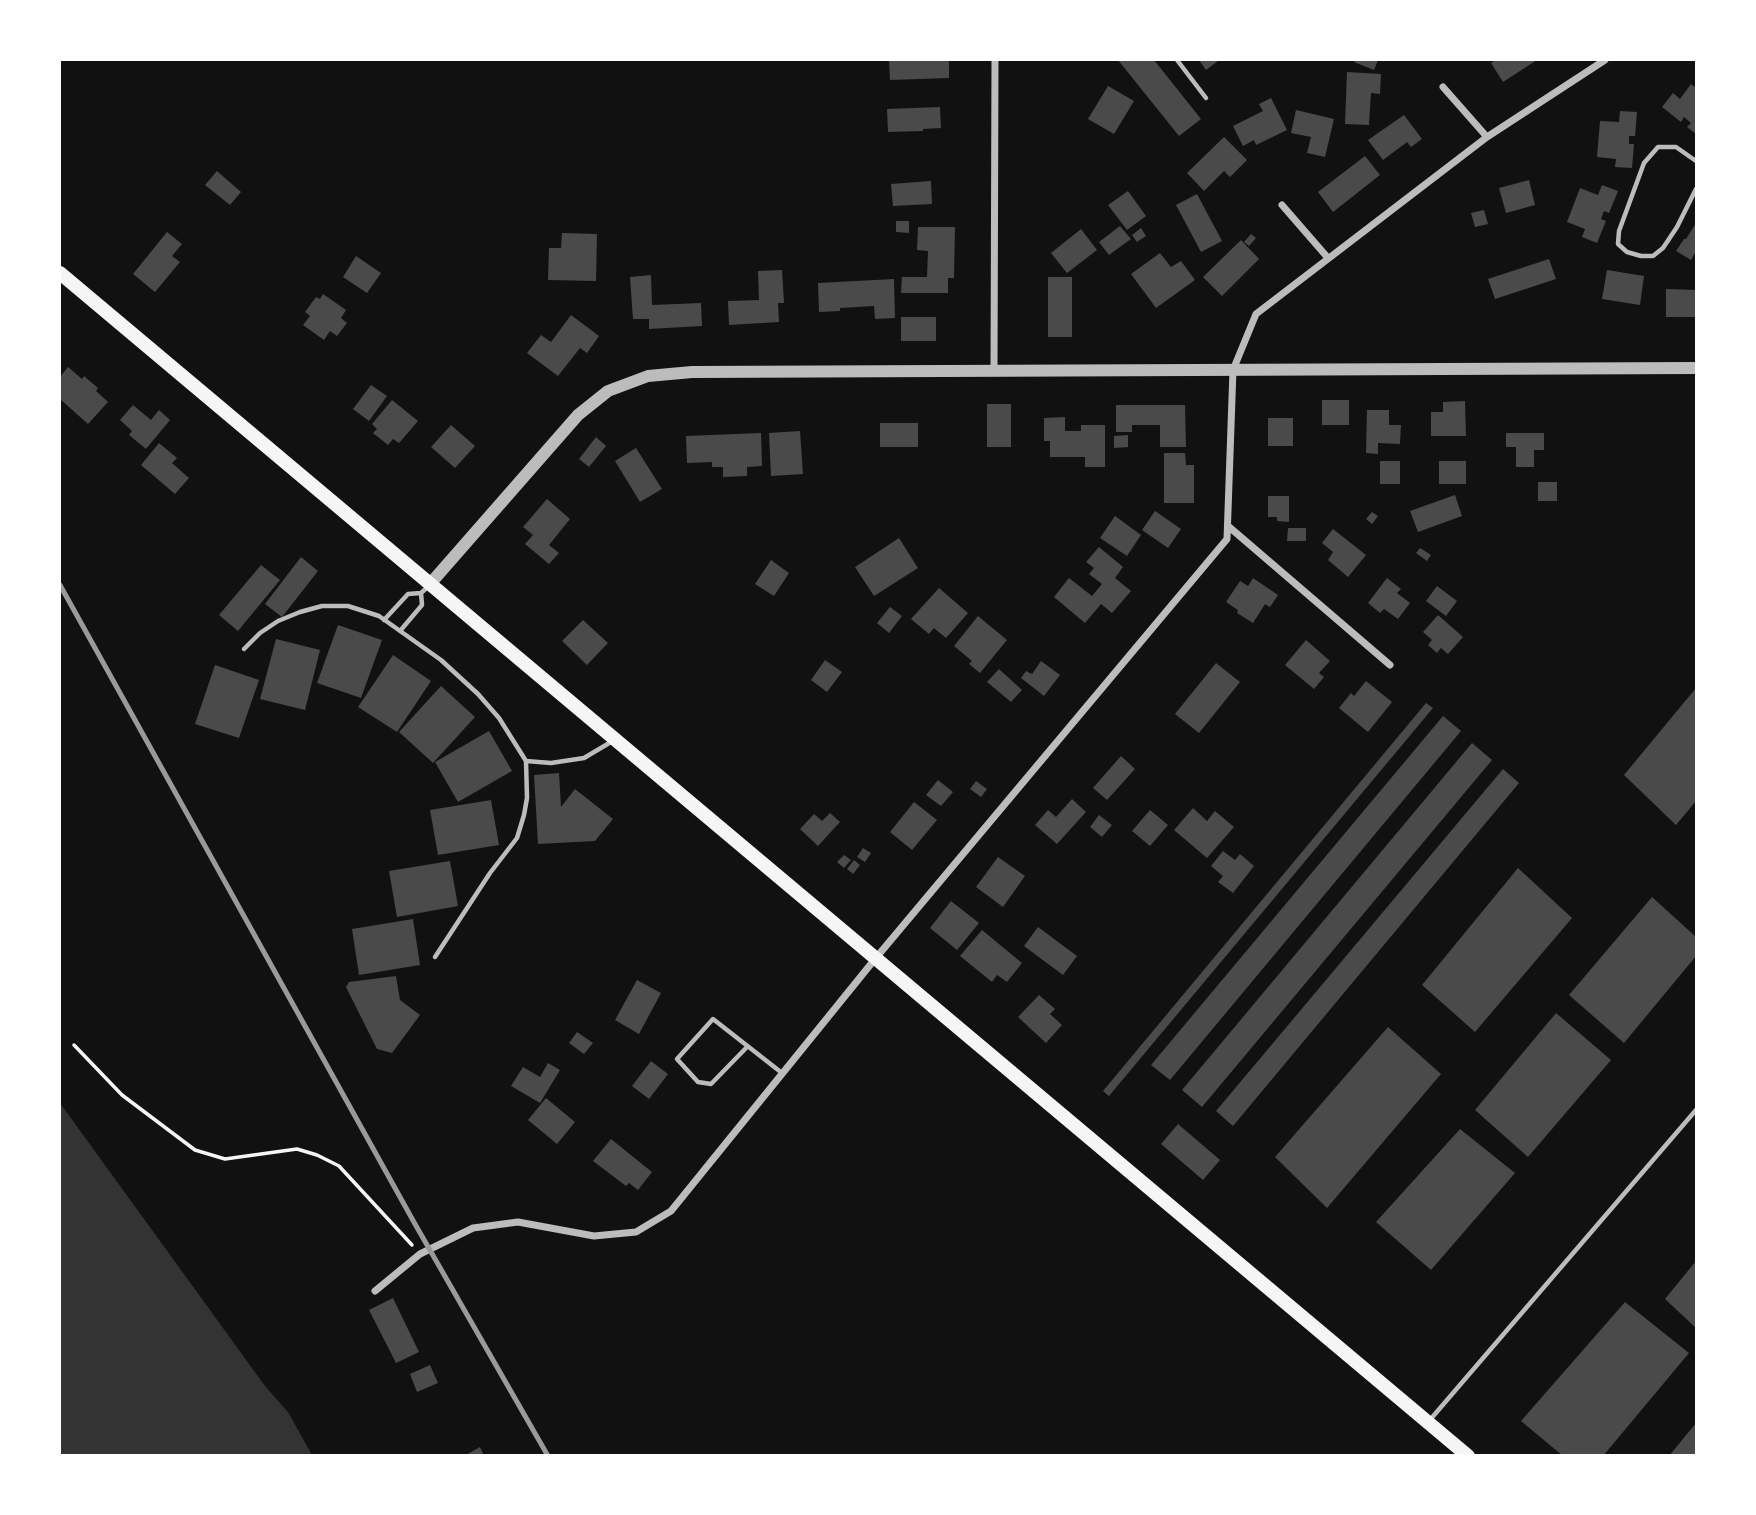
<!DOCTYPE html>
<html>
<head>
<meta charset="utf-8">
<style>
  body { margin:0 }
  #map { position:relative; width:1756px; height:1515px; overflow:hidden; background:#111; font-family:Ubuntu,sans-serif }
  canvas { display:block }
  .frame { position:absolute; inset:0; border:61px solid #fff; pointer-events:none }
</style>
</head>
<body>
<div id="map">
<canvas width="1756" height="1515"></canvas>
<div class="frame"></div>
</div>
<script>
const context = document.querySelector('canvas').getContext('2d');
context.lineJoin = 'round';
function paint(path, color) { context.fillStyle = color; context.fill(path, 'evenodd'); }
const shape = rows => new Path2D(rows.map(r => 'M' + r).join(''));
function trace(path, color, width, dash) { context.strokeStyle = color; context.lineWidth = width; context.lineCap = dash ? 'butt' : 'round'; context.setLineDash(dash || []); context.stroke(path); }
paint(shape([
  [60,1103,265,1386,288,1412,312,1455,60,1455]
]), '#333');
paint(shape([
  [889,60,949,60,949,78,890,80],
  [1118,60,1154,60,1201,119,1179,136],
  [1199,60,1217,60,1218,61,1206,70],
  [1355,60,1378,60,1374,70,1354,62],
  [1496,60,1537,60,1503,82,1491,63],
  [1347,72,1381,74,1380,94,1371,93,1369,125,1345,124],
  [1691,84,1696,88,1696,134,1687,127,1691,123,1684,117,1681,122,1662,107,1673,93,1680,99],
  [1108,86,1134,101,1114,134,1088,119],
  [1271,98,1287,130,1256,145,1254,140,1243,146,1233,126,1263,111,1259,104],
  [940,107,941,128,923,129,923,131,888,132,887,109],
  [1296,110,1334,119,1325,157,1307,153,1311,137,1291,133],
  [1620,111,1637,112,1635,136,1629,136,1629,144,1634,144,1632,168,1615,167,1616,159,1597,157,1600,121,1619,122],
  [1404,115,1422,139,1411,147,1407,142,1383,160,1368,140],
  [1224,137,1247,160,1230,177,1224,171,1204,191,1187,173],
  [1365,156,1380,175,1333,212,1318,192],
  [217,171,241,192,230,205,205,185],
  [1529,180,1535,205,1506,213,1499,188],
  [931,181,932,204,893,206,891,184],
  [1602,185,1618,191,1609,213,1604,211,1601,219,1606,221,1597,243,1582,237,1585,229,1567,222,1580,188,1598,195],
  [1128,191,1146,216,1127,230,1108,205],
  [1197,194,1222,241,1201,252,1176,205],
  [1484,210,1488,224,1475,227,1471,213],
  [896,221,909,221,909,233,896,232],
  [1696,223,1696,253,1695,253,1691,260,1676,251,1684,239,1686,239],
  [1120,226,1131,239,1109,255,1099,242],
  [918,227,955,227,954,278,948,278,948,293,901,293,902,277,927,277,928,251,917,250],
  [1141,228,1146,236,1137,242,1132,235],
  [1081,229,1097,250,1067,273,1051,253],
  [167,232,182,244,172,256,180,262,155,292,133,274],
  [562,233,597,234,596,281,548,280,549,248,561,248],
  [1251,234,1256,238,1249,246,1244,242],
  [1241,240,1259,259,1222,296,1203,277],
  [1160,253,1171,267,1181,261,1195,280,1156,308,1131,274],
  [356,256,381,273,367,293,343,277],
  [1549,259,1556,279,1495,299,1488,279],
  [782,270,784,303,778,303,779,322,729,325,728,301,759,300,758,271],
  [1607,270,1644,276,1640,305,1602,299],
  [651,275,652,305,701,303,702,326,649,329,649,319,633,319,630,277],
  [1048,277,1072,277,1072,337,1048,337],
  [894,279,895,318,875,319,874,306,840,308,840,311,819,312,818,283],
  [1666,289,1696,290,1696,317,1666,317],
  [323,294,346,310,341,318,347,323,337,336,330,331,324,340,303,325,310,316,305,312,316,297,320,299],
  [571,315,599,336,587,353,580,348,558,376,527,353,541,335,551,342],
  [901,317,936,317,936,341,901,341],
  [68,367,82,379,84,376,98,388,96,391,108,402,88,424,60,399,60,377],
  [371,385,387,396,369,421,353,409],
  [392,400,418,421,399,443,393,439,388,445,373,433,377,429,372,424],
  [1322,400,1349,400,1349,425,1322,425],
  [1465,401,1466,436,1431,436,1431,412,1443,412,1443,402],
  [987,404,1011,404,1011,447,987,447],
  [133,405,151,420,159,410,170,420,146,449,129,435,132,431,120,420],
  [1116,405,1185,405,1186,447,1160,447,1160,425,1132,425,1132,432,1116,432],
  [1367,410,1389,410,1389,425,1401,425,1400,444,1378,443,1378,454,1366,453],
  [1065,417,1065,431,1081,431,1081,425,1105,425,1105,467,1085,467,1085,457,1050,457,1050,441,1044,441,1044,418],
  [1268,418,1293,418,1293,446,1268,446],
  [880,423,918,423,918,447,880,447],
  [451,425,475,446,455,468,431,447],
  [800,431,803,474,771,476,769,433],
  [761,433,762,466,747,467,747,476,723,477,723,467,712,467,712,462,687,463,686,436],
  [1506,433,1544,433,1544,450,1534,450,1534,467,1516,467,1516,447,1506,447],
  [1128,435,1128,447,1114,448,1114,436],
  [596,437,606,446,589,467,579,459],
  [159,443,177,458,172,463,189,478,175,494,141,465],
  [636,448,662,489,640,502,615,461],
  [1164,453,1185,453,1186,465,1194,465,1194,503,1164,503],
  [1380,461,1400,461,1400,484,1380,484],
  [1439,461,1466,461,1466,484,1439,484],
  [1538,482,1557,482,1557,501,1538,501],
  [1455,495,1462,516,1418,532,1410,511],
  [1268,496,1289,496,1289,522,1277,521,1277,517,1268,517],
  [547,499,570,519,549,545,559,553,549,564,525,544,533,535,523,527],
  [1155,511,1181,529,1168,548,1142,530],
  [1372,512,1378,516,1372,524,1366,519],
  [1115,516,1141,535,1127,556,1100,538],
  [1288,528,1306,528,1306,541,1287,541],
  [1333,529,1366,555,1348,577,1328,560,1333,552,1322,543],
  [899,538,918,568,874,596,855,567],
  [1099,547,1123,567,1115,578,1131,591,1112,613,1101,604,1085,623,1054,597,1069,578,1092,596,1102,584,1089,574,1094,568,1086,562],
  [1420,548,1431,555,1427,561,1416,553],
  [301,557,318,571,282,617,265,604],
  [771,560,789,573,774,596,755,584],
  [261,565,280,580,238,631,219,615],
  [1253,578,1278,595,1270,607,1265,604,1253,623,1237,613,1238,610,1226,602,1240,581,1248,586],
  [1387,578,1401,589,1397,593,1410,603,1398,619,1384,609,1380,613,1368,603],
  [1437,586,1457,601,1446,616,1426,601],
  [939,588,968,613,946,638,934,628,929,634,911,619],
  [890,607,902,616,889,633,877,623],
  [1438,615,1463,637,1448,654,1441,648,1437,653,1428,645,1432,640,1423,632],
  [978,616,1007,640,980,673,969,664,972,661,954,646],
  [583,620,608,643,587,665,562,641],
  [338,625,382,640,361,698,317,683],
  [276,639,320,650,305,710,260,699],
  [1306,640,1330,661,1319,673,1324,677,1314,689,1285,665],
  [393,655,431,681,397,732,358,707],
  [825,660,842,672,827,692,811,680],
  [1041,661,1060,675,1044,696,1021,678,1026,671,1032,674],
  [1216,663,1240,682,1199,733,1175,714],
  [215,665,259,680,239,738,195,724],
  [999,669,1022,690,1011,702,987,682],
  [1366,681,1392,702,1368,732,1339,708,1351,693,1354,696],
  [441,686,475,717,433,763,399,732],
  [1696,688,1696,801,1676,825,1624,775],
  [1426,703,1433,708,1109,1096,1103,1091],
  [1443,716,1461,731,1170,1080,1151,1065],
  [489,731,512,771,458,802,435,762],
  [1472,743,1492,760,1202,1107,1182,1090],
  [1121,756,1135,769,1107,800,1093,788],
  [1503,769,1519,783,1233,1126,1216,1111],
  [559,773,561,807,575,789,613,819,595,841,538,844,534,775],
  [938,780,953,792,941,806,926,795],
  [976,781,987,789,981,797,970,789],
  [1072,799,1086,812,1057,844,1035,825,1048,810,1056,817],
  [491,800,499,845,438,855,430,810],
  [914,802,937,820,912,850,890,832],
  [1193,808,1207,821,1215,811,1234,827,1207,858,1174,830],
  [1150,810,1168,825,1150,846,1132,831],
  [830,813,840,822,818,846,800,829,814,814,822,821],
  [1099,815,1112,825,1102,837,1090,827],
  [863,848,871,853,865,862,857,857],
  [1223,851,1235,860,1240,854,1254,866,1233,893,1218,882,1223,876,1211,866],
  [844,855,851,860,844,868,837,862],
  [998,857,1025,876,1003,907,976,887],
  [854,860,860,865,853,874,847,869],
  [450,861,458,906,397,917,389,871],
  [1518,868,1572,918,1475,1032,1422,985],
  [1652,897,1696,937,1696,956,1624,1043,1569,995],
  [951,901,979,923,957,950,930,928],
  [413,919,420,965,359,975,352,929],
  [1038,927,1077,956,1063,975,1024,946],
  [982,930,1022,963,1007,982,997,975,992,982,960,956],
  [396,976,400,1000,420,1015,392,1053,377,1049,346,987,349,982],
  [637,980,661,993,639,1034,615,1020],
  [1039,995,1055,1009,1050,1014,1062,1025,1046,1043,1018,1017],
  [1556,1013,1611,1060,1528,1157,1475,1110],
  [1388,1027,1441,1074,1327,1208,1275,1157],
  [577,1032,593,1043,584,1054,569,1043],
  [651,1061,668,1074,649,1099,632,1086],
  [548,1063,560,1070,540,1103,511,1086,523,1067,540,1077],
  [546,1098,575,1122,557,1144,528,1120],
  [1178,1124,1220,1160,1203,1180,1161,1144],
  [1460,1129,1515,1173,1431,1270,1376,1222],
  [611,1139,652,1172,638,1190,629,1183,626,1186,593,1161],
  [1696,1261,1696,1328,1665,1299],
  [393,1298,419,1352,396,1363,369,1310],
  [1625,1302,1689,1353,1603,1456,1563,1456,1521,1421],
  [430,1365,438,1383,417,1392,410,1374],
  [1696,1423,1696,1456,1669,1456],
  [480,1447,484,1456,464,1456]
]), '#4a4a4a');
trace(shape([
  [74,1045,122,1095,195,1150,225,1159,297,1149,317,1155,339,1166,412,1245]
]), '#f5f5f5', 3.5);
trace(shape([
  [1177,60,1206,98],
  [1696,161,1676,147,1658,147,1644,163,1619,231,1618,244,1627,252,1641,256,1653,256,1663,248,1677,227,1696,189],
  [384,620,408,594,421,593,430,585],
  [400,631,422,605,421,593],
  [244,649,260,633,278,621,300,612,322,606,348,606,379,616,441,660,478,694,499,718,526,761,551,763,584,758,611,742],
  [435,957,490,873,517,838,524,815,527,798,526,761],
  [747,1047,711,1084,698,1082,677,1059,713,1019,782,1073],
  [1429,1421,1696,1110]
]), '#bcbcbc', 4.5);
trace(shape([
  [1443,87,1487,137],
  [1282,205,1328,258],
  [994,371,995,60],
  [1228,526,1390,665],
  [375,1291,420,1254,473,1228,518,1222,594,1236,636,1232,671,1211,875,959,1227,539,1233,370,1256,314,1487,137,1605,60]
]), '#bcbcbc', 7);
trace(shape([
  [430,584,578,415,608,391,648,376,692,372,1696,368]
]), '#bcbcbc', 12);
trace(shape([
  [60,273,1468,1456]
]), '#f5f5f5', 14);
trace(shape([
  [60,585,415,1224,548,1456]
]), '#9a9a9a', 5);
</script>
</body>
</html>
